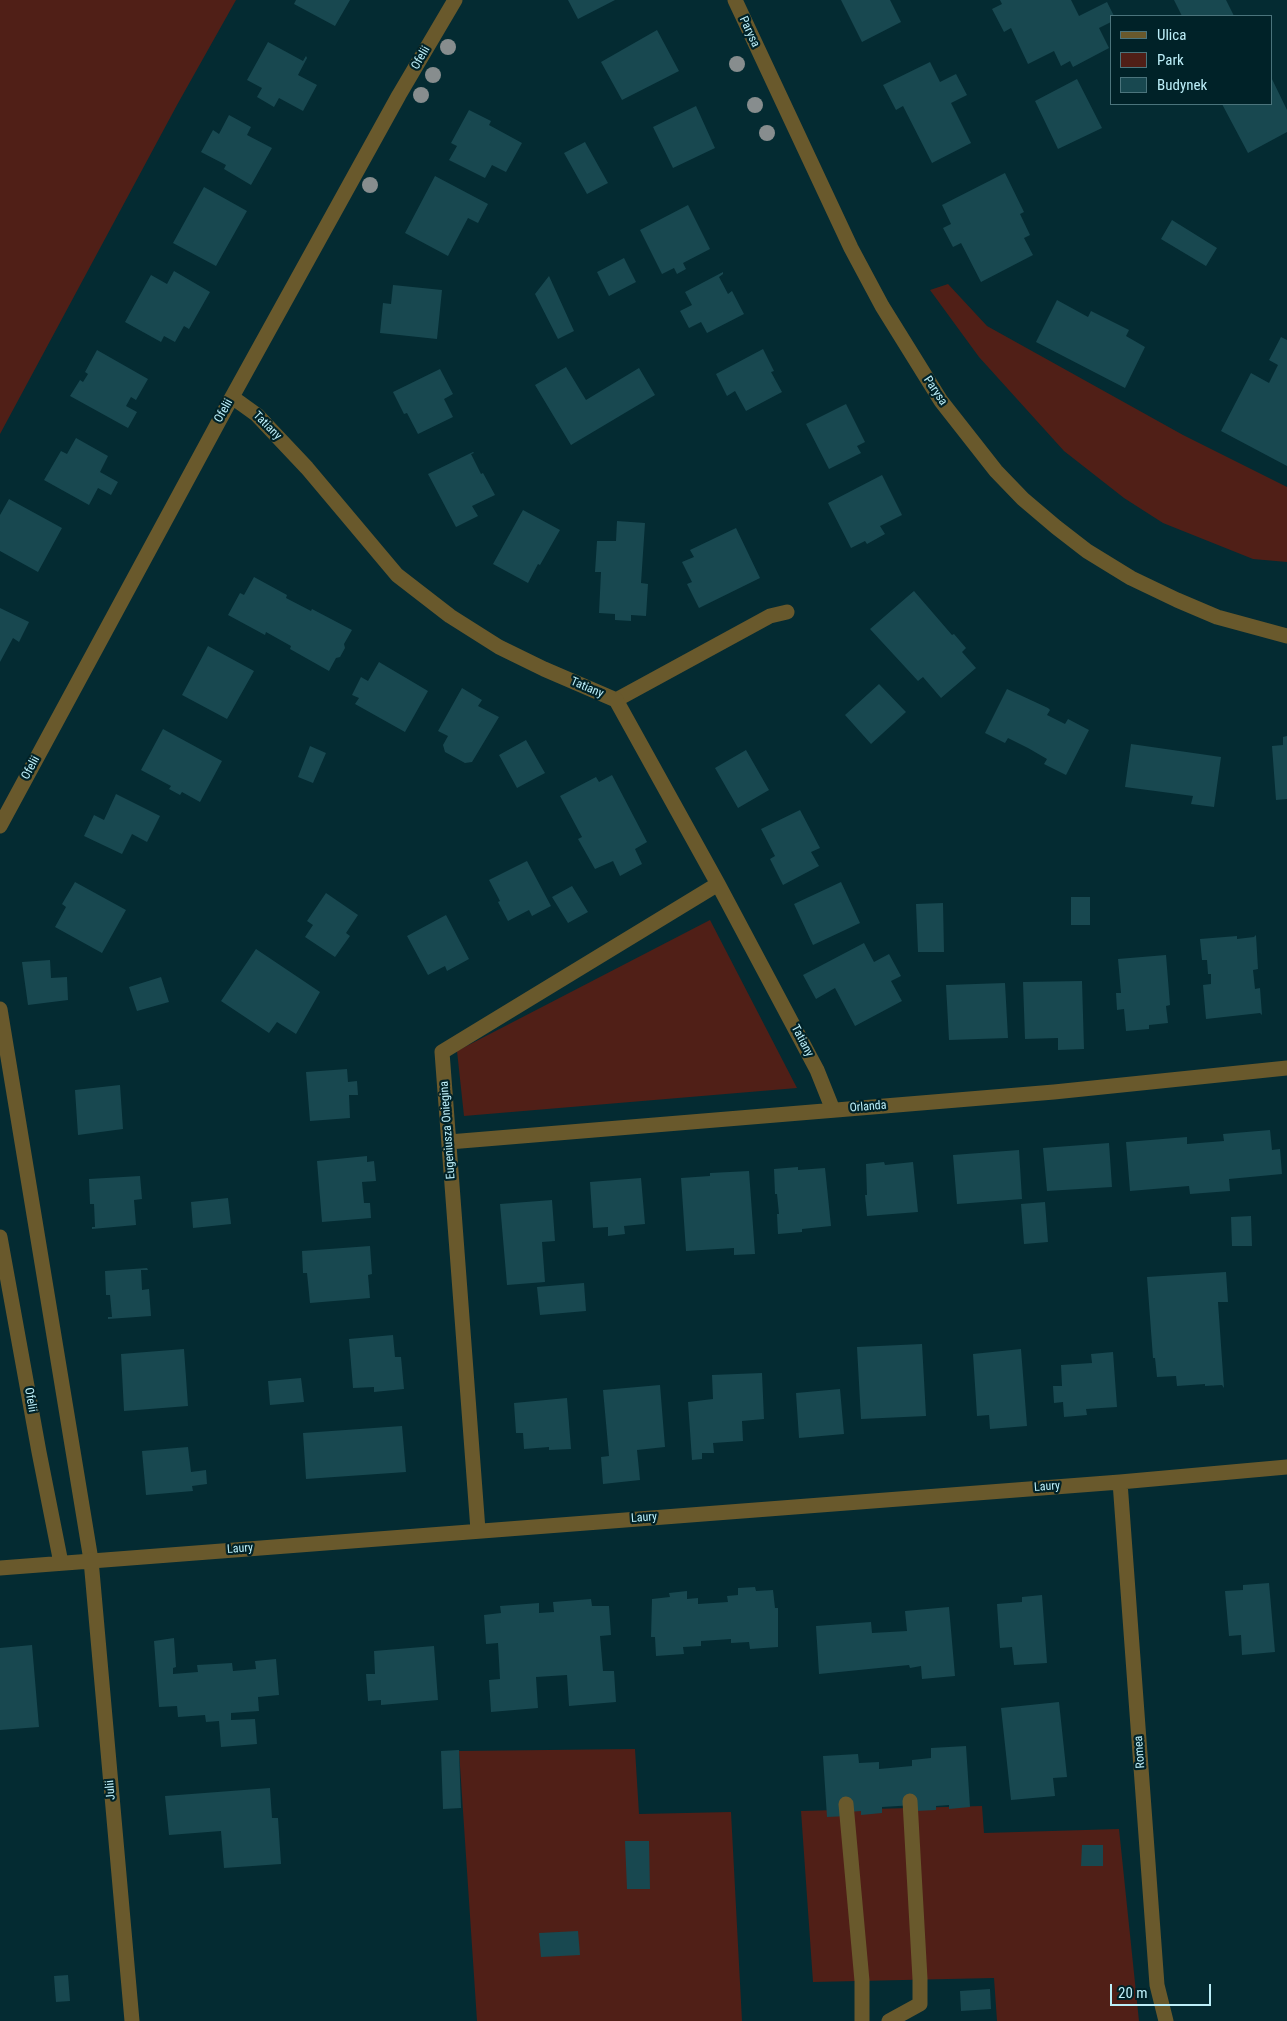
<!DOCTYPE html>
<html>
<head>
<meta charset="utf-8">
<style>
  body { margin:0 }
  #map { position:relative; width:1287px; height:2021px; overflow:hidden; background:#042b32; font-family:"Roboto Condensed",sans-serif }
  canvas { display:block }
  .legend { position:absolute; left:1110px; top:15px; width:162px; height:90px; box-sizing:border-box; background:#002228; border:1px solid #4b747c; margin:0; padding:6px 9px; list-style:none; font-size:15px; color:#bceff9 }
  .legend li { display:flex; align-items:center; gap:10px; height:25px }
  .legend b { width:25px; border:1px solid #4b747c }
  .scale { position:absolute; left:1110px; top:1984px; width:101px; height:22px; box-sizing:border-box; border:2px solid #bceff9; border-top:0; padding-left:6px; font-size:15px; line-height:18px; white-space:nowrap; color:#bceff9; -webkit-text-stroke:4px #002228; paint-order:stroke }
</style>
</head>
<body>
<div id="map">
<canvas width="1287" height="2021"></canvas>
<ul class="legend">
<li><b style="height:6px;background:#69592c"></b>Ulica</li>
<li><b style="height:14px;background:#501f17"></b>Park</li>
<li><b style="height:14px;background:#184850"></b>Budynek</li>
</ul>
<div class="scale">20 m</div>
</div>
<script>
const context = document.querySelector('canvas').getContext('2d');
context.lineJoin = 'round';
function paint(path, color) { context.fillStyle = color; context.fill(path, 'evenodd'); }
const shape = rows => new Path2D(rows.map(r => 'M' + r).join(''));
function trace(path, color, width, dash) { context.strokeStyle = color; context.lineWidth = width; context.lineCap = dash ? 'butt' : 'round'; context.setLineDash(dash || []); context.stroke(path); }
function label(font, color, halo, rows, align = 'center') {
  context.font = font + ' "Roboto Condensed",sans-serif'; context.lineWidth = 4.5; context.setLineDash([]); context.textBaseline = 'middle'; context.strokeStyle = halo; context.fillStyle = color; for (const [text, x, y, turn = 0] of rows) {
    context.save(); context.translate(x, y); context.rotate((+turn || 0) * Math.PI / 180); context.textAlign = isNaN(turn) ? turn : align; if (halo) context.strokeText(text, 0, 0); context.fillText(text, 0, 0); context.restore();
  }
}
paint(shape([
  [0,0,236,0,177,105,0,434],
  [948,284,987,326,1183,435,1287,487,1287,562,1253,559,1163,523,1124,498,1064,451,979,357,930,290],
  [710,920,797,1088,464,1116,457,1051],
  [635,1749,639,1814,731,1812,742,2021,477,2021,459,1751],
  [982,1806,984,1833,1119,1829,1139,2021,997,2021,994,1978,813,1982,801,1811]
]), '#501f17');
paint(shape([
  [296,0,350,0,335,26,294,4],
  [568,0,615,0,578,19],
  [841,0,890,0,901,22,862,42],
  [1000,0,1071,0,1079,16,1107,2,1114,16,1111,16,1111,22,1099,28,1109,48,1073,67,1070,61,1061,66,1054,51,1028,64,1011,28,1004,32,992,9,1002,4],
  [1174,0,1226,0,1234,16,1182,16],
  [657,30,679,71,622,100,601,62],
  [268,42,303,61,306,56,307,58,298,75,317,85,303,111,279,98,274,107,257,97,262,88,247,80],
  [930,62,940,82,956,74,967,95,951,103,971,143,932,163,903,106,896,110,883,85],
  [1271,77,1287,110,1287,132,1248,153,1222,104,1271,104],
  [1077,79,1102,128,1058,149,1035,101],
  [696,106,715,148,673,168,653,127],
  [469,110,491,121,489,125,522,143,506,172,492,165,485,178,449,160,457,146,451,143],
  [229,115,251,127,247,135,272,148,251,185,224,169,226,165,201,152,213,130,219,134],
  [585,142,608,183,587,194,564,153],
  [1005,173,1024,212,1020,214,1030,235,1024,238,1033,255,981,282,961,243,953,247,943,228,951,224,942,205],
  [435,176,488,204,478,223,468,218,448,256,405,233],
  [204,187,247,211,216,266,173,243],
  [688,205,710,249,683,263,686,269,677,274,674,268,662,274,640,230],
  [1172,220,1217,248,1206,266,1161,239],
  [624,258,636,282,609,296,597,272],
  [174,271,210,292,189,329,184,326,175,342,164,336,161,342,125,322,151,275,167,284],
  [723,272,723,274,719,277,728,294,732,291,744,314,707,333,701,322,689,328,680,311,692,305,685,292],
  [549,276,574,331,558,339,535,294],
  [393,285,442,290,437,339,380,333,383,303,391,304],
  [1057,300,1088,317,1091,311,1129,330,1126,336,1145,347,1125,388,1036,342],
  [1281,337,1287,340,1287,466,1221,431,1251,373,1269,383,1278,365,1269,360],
  [763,349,774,371,771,372,782,392,746,411,735,391,727,396,716,374],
  [97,350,148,379,136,400,131,397,126,406,137,412,128,428,70,396,80,380,83,382,88,374,85,372],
  [566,367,586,400,639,368,655,395,571,445,535,385],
  [440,369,453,394,444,399,453,417,418,434,407,413,404,414,393,392],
  [846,404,865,442,857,446,861,453,829,469,806,424],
  [76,438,108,456,100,472,118,482,111,495,98,488,89,505,44,480,61,451,67,454],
  [473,452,474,453,471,454,481,474,483,473,495,495,472,506,478,516,456,527,428,474],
  [882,475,902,515,880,526,885,534,867,544,865,541,851,548,828,503],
  [9,499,62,528,38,572,0,551,0,515],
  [523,510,560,530,540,565,538,564,528,583,493,564],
  [617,521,645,523,641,583,648,584,646,616,631,615,631,621,615,620,615,614,599,613,601,572,595,572,597,541,616,541],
  [736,528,760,578,699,608,687,584,692,582,682,562,694,557,690,550],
  [254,577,287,595,286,598,311,611,312,609,352,630,344,644,345,648,340,657,336,658,329,671,290,649,291,646,266,632,265,635,228,615,240,593,244,595],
  [914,591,952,635,954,634,966,648,962,652,976,668,941,698,923,677,918,681,870,629],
  [0,608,29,622,19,642,13,638,0,662],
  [208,646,254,671,227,719,182,695],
  [379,662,428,691,405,732,355,704,359,698,352,695,361,677,368,681],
  [879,684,906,712,871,744,845,715],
  [462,688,482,700,478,706,499,717,472,762,465,763,445,752,443,745,448,736,438,731],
  [1007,689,1048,708,1050,710,1047,715,1065,724,1068,719,1089,730,1066,775,1044,764,1047,759,1028,748,1008,738,1005,743,985,733],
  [163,729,222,761,200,802,182,792,180,795,169,789,171,786,141,770],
  [1287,736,1287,799,1276,800,1272,746,1283,745,1283,737],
  [526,740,545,773,517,788,499,755],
  [1131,744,1221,757,1214,807,1191,804,1193,796,1125,787],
  [310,746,326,753,313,783,298,777],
  [746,750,769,790,738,808,715,768],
  [612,775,647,842,635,849,642,864,620,876,613,861,595,869,578,839,582,837,560,796,596,777,599,782],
  [116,794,160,816,147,842,132,834,122,854,84,836,94,815,104,820],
  [800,810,820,848,811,852,819,866,783,885,770,859,775,856,761,829],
  [527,861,551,906,532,916,529,910,508,921,498,902,500,901,489,880],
  [75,882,126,910,102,953,55,927,66,907,62,904],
  [841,882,860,923,813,945,794,904],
  [572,886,588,912,568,923,552,897],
  [326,893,358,915,346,933,350,936,335,957,305,937,313,925,307,921],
  [1071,897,1090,897,1090,925,1071,925],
  [943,903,944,952,918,952,916,904],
  [446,915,469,959,447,971,445,966,428,975,407,936],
  [1256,935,1258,969,1253,970,1255,989,1260,988,1262,1015,1260,1013,1206,1019,1203,985,1211,984,1211,974,1208,974,1207,960,1202,960,1200,939,1237,936,1237,939,1254,937],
  [864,943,874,962,889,954,901,976,891,981,902,1001,855,1026,835,988,816,999,803,975],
  [256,949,320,992,296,1034,277,1022,269,1033,221,1001],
  [1166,955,1170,1005,1166,1006,1168,1023,1149,1025,1149,1029,1126,1031,1124,1009,1117,1010,1116,993,1121,993,1118,959],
  [50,960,51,978,67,977,68,1000,28,1005,22,962],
  [161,977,169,1002,137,1011,129,987],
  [1082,981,1084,1049,1058,1050,1058,1038,1025,1039,1023,982],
  [1005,983,1008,1038,949,1040,946,985],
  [347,1069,348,1082,357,1081,358,1095,349,1095,350,1118,310,1121,306,1072],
  [120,1085,123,1129,78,1135,75,1090],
  [1270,1130,1272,1150,1280,1149,1282,1174,1229,1179,1230,1191,1190,1194,1189,1186,1130,1191,1126,1142,1187,1137,1187,1144,1224,1141,1223,1134],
  [1109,1143,1112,1187,1047,1191,1043,1148],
  [1019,1150,1022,1199,957,1204,953,1155],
  [367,1156,367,1162,374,1161,376,1181,362,1182,364,1203,370,1203,371,1218,322,1222,317,1161],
  [884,1162,885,1165,913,1162,918,1212,867,1216,865,1195,867,1195,866,1164],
  [798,1167,798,1170,825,1168,831,1226,802,1229,802,1232,778,1234,777,1214,779,1214,777,1194,775,1194,774,1169],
  [749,1171,755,1254,734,1255,734,1248,686,1251,681,1178,710,1176,710,1173],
  [140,1176,142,1199,134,1200,136,1225,92,1229,92,1227,95,1227,94,1204,90,1204,89,1179],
  [641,1178,645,1224,624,1226,625,1234,608,1236,608,1227,593,1228,590,1182],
  [228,1198,231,1224,193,1228,191,1202],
  [552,1200,555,1241,542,1242,545,1282,507,1285,500,1204],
  [1045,1202,1048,1242,1024,1244,1021,1204],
  [1251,1216,1252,1246,1232,1246,1231,1217],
  [370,1246,372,1274,368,1275,370,1298,310,1303,307,1273,303,1273,302,1251],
  [147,1268,148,1270,141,1270,142,1290,149,1289,151,1316,108,1319,108,1317,112,1317,110,1295,106,1295,105,1271],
  [1226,1272,1228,1302,1218,1302,1224,1388,1222,1385,1205,1386,1205,1384,1177,1386,1176,1376,1157,1377,1155,1358,1153,1358,1147,1277],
  [584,1283,586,1311,540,1315,537,1287],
  [393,1335,395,1357,401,1357,404,1389,374,1392,374,1387,353,1388,349,1339],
  [922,1344,926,1416,861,1419,857,1347],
  [184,1349,188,1406,124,1411,121,1354],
  [1021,1349,1027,1426,990,1429,989,1415,977,1416,973,1354],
  [1113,1352,1117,1407,1086,1409,1087,1415,1064,1417,1063,1402,1054,1403,1053,1386,1062,1386,1061,1365,1092,1363,1091,1354],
  [762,1373,764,1419,742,1421,743,1441,713,1443,714,1453,702,1453,702,1459,692,1460,688,1402,713,1399,712,1375],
  [301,1378,304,1402,270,1405,268,1381],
  [660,1385,665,1447,637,1450,640,1480,603,1484,601,1457,609,1456,603,1390],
  [840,1389,844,1434,799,1438,796,1393],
  [567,1398,571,1449,549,1450,549,1447,524,1449,523,1433,516,1433,514,1403],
  [402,1426,406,1472,306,1479,303,1433],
  [188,1447,191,1472,206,1470,207,1484,192,1486,193,1491,146,1495,142,1451],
  [1269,1583,1275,1652,1242,1655,1241,1635,1229,1636,1225,1591,1243,1590,1243,1585],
  [755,1587,756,1591,773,1590,775,1608,778,1608,778,1647,750,1649,749,1642,731,1643,731,1639,701,1641,701,1646,683,1647,684,1654,656,1656,655,1637,651,1637,652,1599,670,1597,669,1593,687,1591,687,1599,698,1598,698,1604,728,1602,727,1596,738,1595,738,1588],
  [1042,1595,1047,1663,1014,1665,1012,1647,1000,1648,997,1604,1022,1602,1022,1597],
  [591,1599,592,1606,609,1606,611,1635,600,1636,603,1671,614,1671,616,1702,569,1706,567,1675,536,1677,538,1708,491,1712,489,1680,500,1679,498,1643,486,1644,484,1615,501,1613,500,1606,539,1603,539,1613,554,1612,553,1602],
  [949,1607,955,1676,922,1679,921,1666,910,1668,909,1665,819,1674,816,1626,871,1622,872,1633,907,1631,905,1611],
  [174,1638,176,1667,173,1668,173,1674,198,1672,197,1665,215,1664,232,1663,233,1671,256,1669,255,1661,276,1659,279,1695,258,1697,259,1711,231,1713,231,1720,255,1719,257,1744,221,1747,219,1721,206,1722,205,1715,178,1717,177,1706,159,1707,154,1641],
  [32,1645,39,1727,0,1730,0,1648],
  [434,1646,438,1700,381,1705,381,1700,368,1701,366,1674,375,1674,374,1651],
  [1059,1702,1067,1777,1053,1778,1055,1796,1011,1800,1001,1708],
  [966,1746,970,1807,949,1809,949,1805,936,1806,936,1810,915,1811,915,1805,882,1807,882,1813,861,1815,861,1811,848,1812,848,1816,827,1817,823,1756,858,1754,859,1763,879,1762,879,1769,912,1766,912,1760,931,1758,931,1748],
  [459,1750,461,1808,443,1809,441,1751],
  [270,1788,272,1818,278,1818,281,1864,224,1868,221,1831,169,1835,165,1796],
  [625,1841,649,1841,650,1889,627,1889],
  [1082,1845,1103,1845,1103,1866,1081,1866],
  [578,1931,580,1955,541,1957,539,1933],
  [68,1975,70,2001,56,2002,54,1976],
  [990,1989,991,2009,961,2011,960,1991]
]), '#184850');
trace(shape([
  [616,700,770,616,787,612],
  [0,1009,91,1560],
  [846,1804,862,1981,862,2021],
  [889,2021,920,2004,920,1979,910,1801]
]), '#69592c', 15);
trace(shape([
  [735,0,851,248,882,306,941,401,996,471,1023,499,1056,527,1087,551,1131,578,1177,600,1217,617,1287,636],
  [232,397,257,415,307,468,397,575,450,616,499,647,544,669,616,700,718,884,817,1070,833,1110],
  [0,826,232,397,399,95,455,0],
  [449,1142,1054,1092,1287,1068],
  [0,1237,39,1452,61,1563],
  [1120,1482,1157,1985,1166,2021],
  [478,1530,442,1052,718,884],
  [91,1560,132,2021],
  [0,1568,1120,1482,1287,1467]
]), '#69592c', 15);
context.fillStyle = '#878d8e';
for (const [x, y] of [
  [448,47],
  [737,64],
  [433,75],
  [421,95],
  [755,105],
  [767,133],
  [370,185]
]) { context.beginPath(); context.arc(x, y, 8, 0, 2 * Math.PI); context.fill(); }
label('12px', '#bceff9', '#002228', [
  ["Parysa",749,32,65],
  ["Ofelii",421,58,-60],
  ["Parysa",935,391,56],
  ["Ofelii",224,411,-61],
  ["Tatiany",267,426,45],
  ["Tatiany",587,688,23],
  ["Ofelii",31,768,-62],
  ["Tatiany",802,1041,62],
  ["Orlanda",868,1107,-5],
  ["Eugeniusza Oniegina",448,1130,-94],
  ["Ofelii",30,1400,80],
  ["Laury",1047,1487,-4],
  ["Laury",644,1518,-4],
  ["Laury",240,1549,-4],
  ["Romea",1140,1752,-94],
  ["Julii",111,1790,-95]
]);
</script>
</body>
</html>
